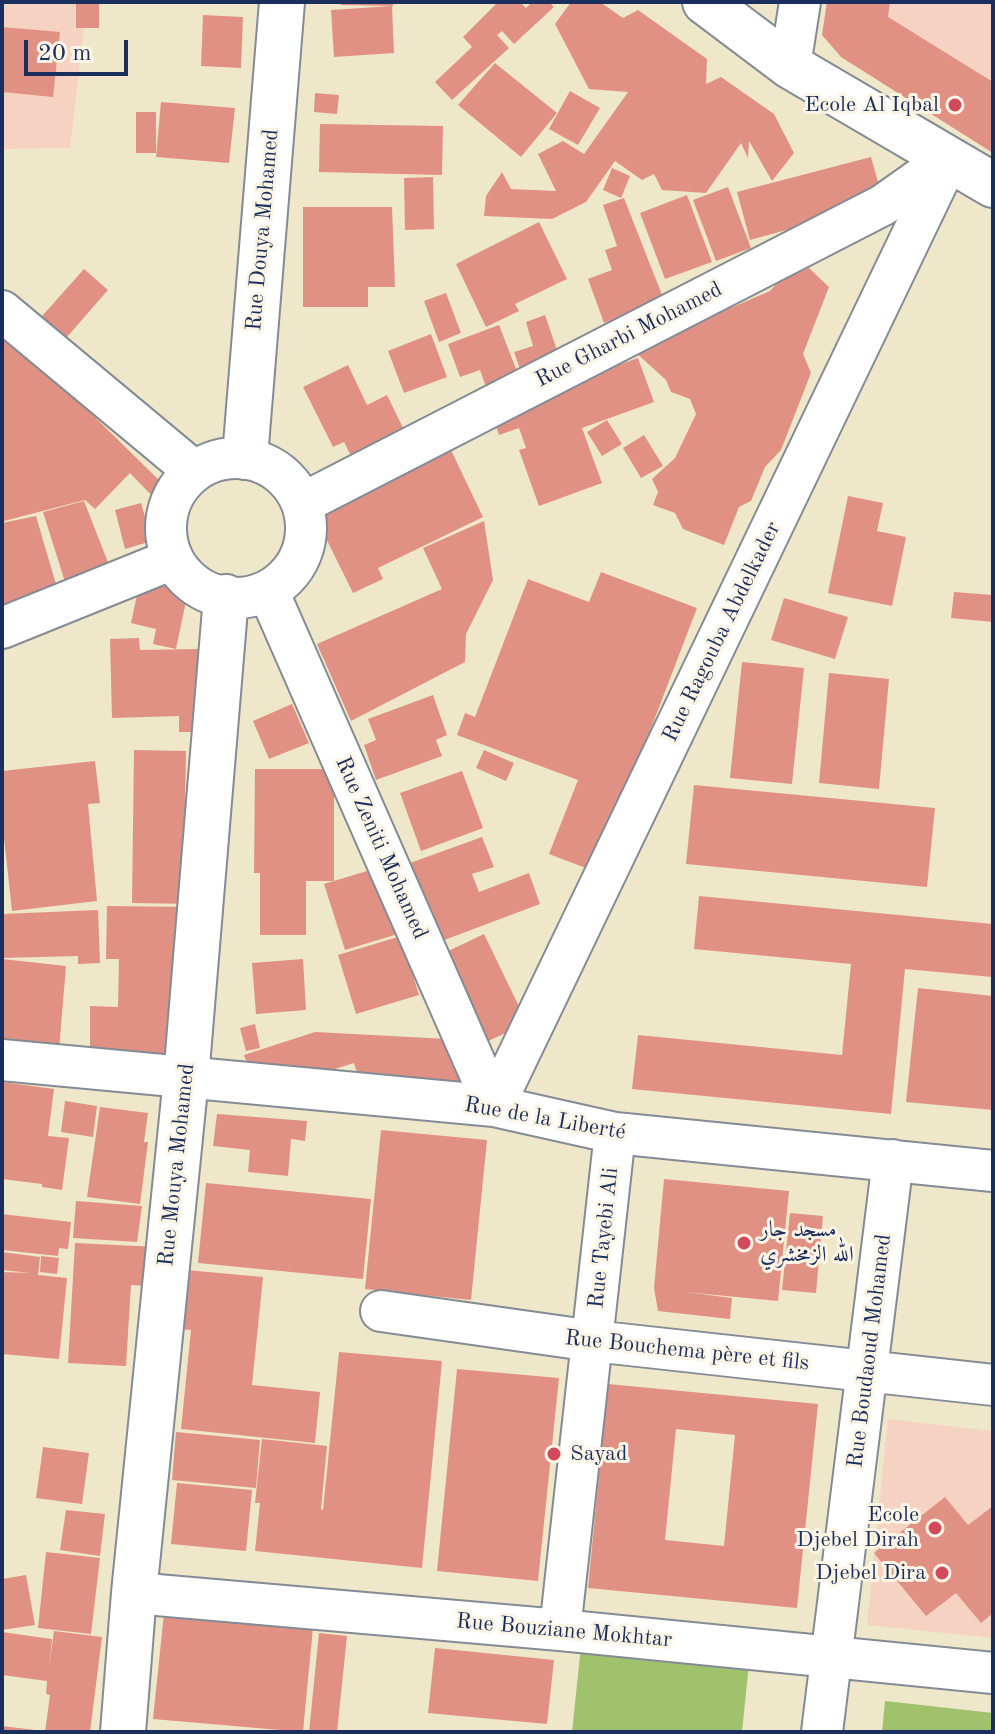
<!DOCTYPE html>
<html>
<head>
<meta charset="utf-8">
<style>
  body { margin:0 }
  #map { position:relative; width:995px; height:1734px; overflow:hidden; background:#eee7ca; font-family:"Old Standard TT",serif }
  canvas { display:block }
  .frame { position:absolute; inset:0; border:4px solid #1b2f5e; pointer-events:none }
  .scale { position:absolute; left:24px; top:40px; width:104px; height:36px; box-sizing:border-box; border:4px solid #1b2f5e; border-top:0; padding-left:10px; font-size:24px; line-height:28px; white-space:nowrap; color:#1b2f5e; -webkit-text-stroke:6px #fcf5e5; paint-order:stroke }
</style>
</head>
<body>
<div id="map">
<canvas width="995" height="1734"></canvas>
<div class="frame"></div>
<div class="scale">20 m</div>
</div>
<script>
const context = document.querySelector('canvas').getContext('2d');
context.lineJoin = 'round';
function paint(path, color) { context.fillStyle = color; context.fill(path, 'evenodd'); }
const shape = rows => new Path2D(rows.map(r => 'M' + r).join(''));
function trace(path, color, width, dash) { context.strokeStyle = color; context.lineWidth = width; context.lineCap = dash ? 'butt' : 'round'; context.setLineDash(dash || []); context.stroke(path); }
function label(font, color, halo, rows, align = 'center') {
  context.font = font + ' "Old Standard TT",Amiri,serif'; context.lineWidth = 6; context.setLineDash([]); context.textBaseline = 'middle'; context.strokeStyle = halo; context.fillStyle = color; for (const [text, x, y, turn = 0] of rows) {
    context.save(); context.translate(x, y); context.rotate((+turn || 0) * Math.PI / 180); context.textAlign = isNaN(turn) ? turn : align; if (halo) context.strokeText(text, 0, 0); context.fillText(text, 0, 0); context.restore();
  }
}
paint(shape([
  [2,2,87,2,70,148,2,149],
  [827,2,993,2,993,153,841,57,822,35],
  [888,1419,993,1431,993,1638,867,1625]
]), '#f6d2c3');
paint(shape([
  [581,1646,749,1664,742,1732,572,1732],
  [885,1701,993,1713,993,1732,882,1732]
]), '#a0c26c');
paint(shape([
  [76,2,99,2,99,28,76,28],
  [342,2,393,2,393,6,341,5],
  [498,2,520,2,526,8,532,2,549,2,554,7,514,44,502,31,497,35,509,48,452,100,435,82,472,47,463,37],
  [571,2,600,2,623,18,638,10,707,59,706,84,721,77,774,114,794,153,772,181,749,141,748,158,741,143,706,193,662,190,654,174,642,180,615,161,586,202,552,219,484,216,486,196,502,172,511,189,556,191,538,154,563,141,584,154,628,92,589,89,555,24],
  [827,2,890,2,888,17,993,82,993,153,841,57,822,35],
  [392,6,394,53,334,57,331,10],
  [203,15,243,17,241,68,201,66],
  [2,27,60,32,53,97,2,92],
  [495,63,557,113,521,157,458,105],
  [570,91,600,108,578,145,549,129],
  [315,93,339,95,337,114,314,112],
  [161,102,235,108,229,163,156,157],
  [136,112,156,112,156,153,136,153],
  [320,124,443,126,442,175,319,172],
  [871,157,884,203,750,240,737,192],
  [612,168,630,176,621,198,603,190],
  [433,177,434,229,405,230,404,178],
  [728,187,751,248,716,261,693,200],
  [687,195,712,262,665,279,640,213],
  [624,198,664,300,604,323,588,279,612,270,605,250,617,246,603,205],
  [303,207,392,207,395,287,368,287,368,307,303,307],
  [539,222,567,279,515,304,519,311,486,327,456,264],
  [809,268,829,287,803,354,811,373,781,450,765,467,751,501,739,507,724,545,683,529,675,513,653,505,658,492,652,479,675,458,696,414,690,399,671,392,666,380,633,350,770,291,779,281],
  [84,269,108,290,60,345,35,324],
  [446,293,461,333,439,342,424,301],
  [545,315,559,356,520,369,514,352,533,346,526,322],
  [499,325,518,374,486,387,480,370,460,377,448,344],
  [2,326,166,487,155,499,130,473,95,509,85,500,4,521,2,514],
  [431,334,447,377,404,393,388,351],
  [638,358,654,402,582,428,602,483,539,506,519,450,526,448,519,428,499,435,491,411],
  [348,365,367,405,387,395,407,436,354,462,344,442,333,447,303,387],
  [607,420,622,444,602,456,587,432],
  [644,435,663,466,641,478,623,448],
  [451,450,483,517,378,568,383,579,353,593,315,516],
  [848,496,883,503,877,531,906,537,892,606,828,593],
  [84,501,111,570,65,582,43,512],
  [141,503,152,541,125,549,115,510],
  [36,516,58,591,2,608,2,523],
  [484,521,493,580,466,634,465,662,351,721,317,644,442,589,423,548],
  [601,572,697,608,596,872,549,854,578,780,457,735,465,713,475,717,528,579,589,602],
  [141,576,189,587,176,649,153,644,156,629,131,623],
  [954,592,993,595,993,622,951,618],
  [784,598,848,617,835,659,771,640],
  [139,638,140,650,198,649,200,732,179,732,179,716,112,718,110,639],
  [742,662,804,668,792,784,730,778],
  [829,673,889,679,879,789,819,783],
  [433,695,447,735,436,740,442,756,376,780,364,745,376,740,368,719],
  [292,704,309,743,269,759,253,721],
  [134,750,186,751,185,801,194,801,192,904,132,903],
  [484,750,514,763,506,781,476,768],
  [95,761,100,803,88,804,97,901,12,911,2,820,2,771],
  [255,769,334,769,334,881,306,881,306,935,260,935,260,873,254,873],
  [462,771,483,828,421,851,400,793],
  [694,785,935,808,927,887,686,864],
  [482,837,494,867,472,874,479,892,529,873,540,904,439,942,410,863],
  [377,868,398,934,345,950,324,884],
  [699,896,993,924,993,977,905,969,891,1114,632,1089,638,1035,842,1055,851,964,694,949],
  [107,906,190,907,187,1059,90,1058,90,1006,118,1007,119,959,106,959],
  [98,910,100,963,78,964,78,956,2,958,2,914],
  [484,934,527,1023,484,1043,442,954],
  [401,936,419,995,356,1014,338,955],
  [2,959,66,966,58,1062,2,1055],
  [303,959,306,1010,256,1014,252,963],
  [918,988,993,996,993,1110,906,1102],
  [255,1024,260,1048,246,1051,240,1028],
  [315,1032,448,1039,466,1089,363,1091,354,1063,315,1075,250,1072,244,1055],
  [2,1082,54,1089,48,1136,69,1138,62,1190,42,1187,42,1184,2,1179],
  [65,1101,97,1106,93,1137,61,1132],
  [100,1107,148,1113,144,1142,148,1142,140,1204,87,1197],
  [217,1114,307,1121,305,1141,291,1139,288,1176,248,1172,250,1150,213,1146],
  [381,1130,487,1140,471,1300,365,1289],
  [664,1179,789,1191,778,1301,685,1292,732,1298,730,1319,658,1311,654,1288],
  [206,1183,371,1199,363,1279,198,1263],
  [76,1201,142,1206,137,1242,73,1238],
  [790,1213,823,1216,816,1293,782,1290],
  [2,1214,71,1222,68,1249,59,1248,58,1256,2,1250],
  [75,1243,157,1247,147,1286,131,1285,126,1366,68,1363],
  [2,1252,40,1257,38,1275,67,1278,59,1359,2,1354,2,1272,31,1273,2,1270],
  [41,1256,59,1258,57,1274,40,1272],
  [186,1270,263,1277,252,1385,320,1392,315,1443,181,1429,191,1330,180,1329],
  [339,1352,442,1361,422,1568,255,1551,260,1503,255,1503,262,1439,327,1446,321,1509,323,1510],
  [457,1369,559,1378,538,1581,437,1571],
  [608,1384,818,1404,797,1608,588,1588],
  [676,1429,735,1435,724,1546,665,1540],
  [176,1432,260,1440,256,1488,172,1480],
  [43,1447,89,1453,82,1504,36,1498],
  [177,1483,252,1490,246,1551,171,1544],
  [945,1497,968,1525,993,1506,993,1613,981,1623,956,1593,926,1616,874,1553],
  [66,1510,105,1514,100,1556,60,1550],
  [46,1552,100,1558,91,1634,38,1628],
  [26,1575,35,1625,2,1630,2,1579],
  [164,1613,313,1627,303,1732,153,1719],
  [54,1631,102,1637,90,1732,45,1732,50,1695,46,1694,47,1681,2,1675,2,1632,52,1639,49,1667],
  [319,1633,347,1636,337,1732,309,1732],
  [435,1648,554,1660,547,1724,428,1713],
  [2,1726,35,1730,35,1732,2,1732]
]), '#e19184');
const street = shape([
  [790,66,800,2],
  [2,311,194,471],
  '166 528a70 70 0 1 1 140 0a70 70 0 1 1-140 0Z',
  [303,503,883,205,945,161],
  [268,591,494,1106],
  [2,628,173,559],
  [2,1060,494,1106,615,1133,993,1171],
  [494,1106,949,158],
  [381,1311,593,1341,993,1385],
  [134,1593,560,1630,993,1673],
  [560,1630,615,1133],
  [822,1732,893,1160]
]);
const secondary = shape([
  [245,457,282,2],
  [123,1732,134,1593,186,1078,226,597]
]);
const primary = shape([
  [705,2,790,66,993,185]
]);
trace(street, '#848b94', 44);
trace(secondary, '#848b94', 48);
trace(primary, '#848b94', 48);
trace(street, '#fff', 40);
trace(secondary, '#fff', 44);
trace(primary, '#fff', 44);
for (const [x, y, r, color] of [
  [955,105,8,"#d1495b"],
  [744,1243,8,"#d1495b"],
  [554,1454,8,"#d1495b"],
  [935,1528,8,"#d1495b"],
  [942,1573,8,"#d1495b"]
]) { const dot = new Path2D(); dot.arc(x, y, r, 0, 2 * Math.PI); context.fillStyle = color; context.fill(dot); trace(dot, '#fcf5e5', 3); }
label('22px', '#1b2f5e', '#fcf5e5', [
  ["Ecole Al Iqbal",939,105],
  ["مسجد جار",760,1230,"left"],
  ["الله الزمخشري",760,1255,"left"],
  ["Sayad",570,1454,"left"],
  ["Ecole",919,1515],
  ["Djebel Dirah",919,1540],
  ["Djebel Dira",926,1573]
], 'right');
label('22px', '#1b2f5e', '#fcf5e5', [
  ["Rue Douya Mohamed",263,230,-85],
  ["Rue Gharbi Mohamed",629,335,-27],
  ["Rue Ragouba Abdelkader",722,632,-64],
  ["Rue Zeniti Mohamed",381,848,66],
  ["Rue de la Liberté",545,1119,10],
  ["Rue Mouya Mohamed",177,1165,-84],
  ["Rue Tayebi Ali",604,1238,-84],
  ["Rue Bouchema père et fils",687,1351,6],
  ["Rue Boudaoud Mohamed",870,1351,-83],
  ["Rue Bouziane Mokhtar",564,1631,5]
]);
</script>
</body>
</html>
